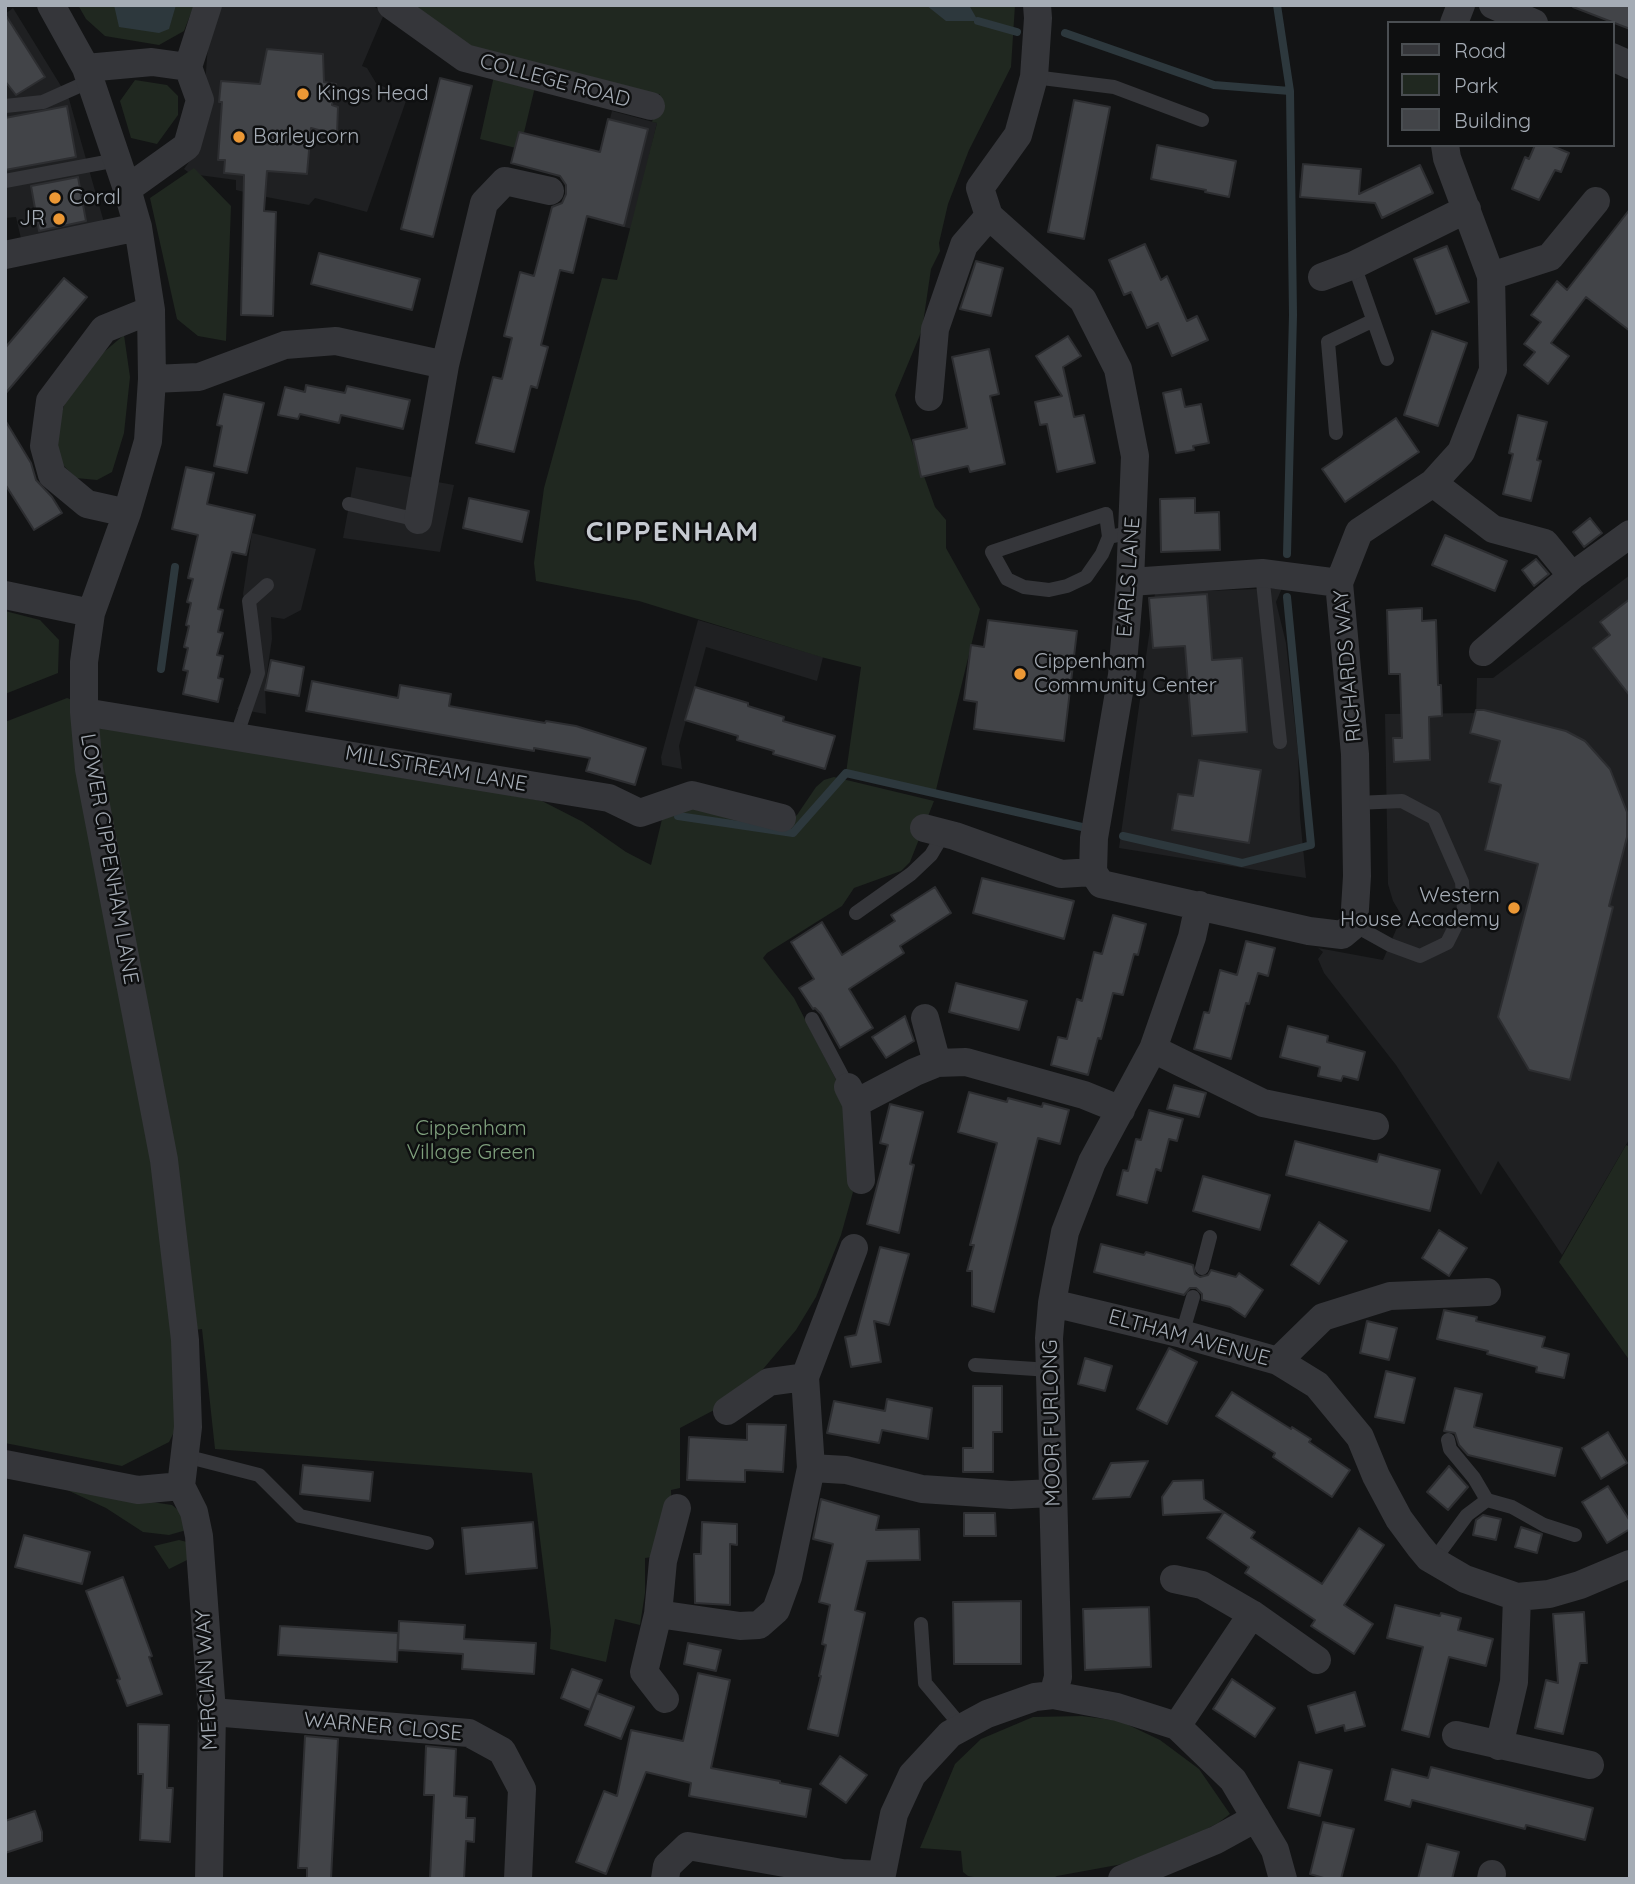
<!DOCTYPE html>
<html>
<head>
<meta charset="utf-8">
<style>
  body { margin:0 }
  #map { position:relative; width:1635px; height:1884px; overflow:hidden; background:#131415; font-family:Quicksand,sans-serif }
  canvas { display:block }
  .frame { position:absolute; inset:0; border:7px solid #a5acb5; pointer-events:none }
  .legend { position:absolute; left:1387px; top:21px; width:228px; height:126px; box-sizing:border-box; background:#0e0f10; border:2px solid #4a4e52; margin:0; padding:9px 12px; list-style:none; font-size:21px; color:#a5acb5 }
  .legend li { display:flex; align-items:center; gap:14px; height:35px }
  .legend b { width:35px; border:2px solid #4a4e52 }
</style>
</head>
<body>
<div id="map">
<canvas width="1635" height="1884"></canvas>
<div class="frame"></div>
<ul class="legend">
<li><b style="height:9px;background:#35363a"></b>Road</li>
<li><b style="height:19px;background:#202820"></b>Park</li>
<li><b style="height:19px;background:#424448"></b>Building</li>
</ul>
</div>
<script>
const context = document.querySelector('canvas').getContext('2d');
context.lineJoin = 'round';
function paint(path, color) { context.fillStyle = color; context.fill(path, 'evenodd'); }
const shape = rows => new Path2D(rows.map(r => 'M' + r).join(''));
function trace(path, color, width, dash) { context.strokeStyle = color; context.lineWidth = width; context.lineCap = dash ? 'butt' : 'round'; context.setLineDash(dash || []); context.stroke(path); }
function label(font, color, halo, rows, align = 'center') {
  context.font = font + ' Quicksand,sans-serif'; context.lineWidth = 5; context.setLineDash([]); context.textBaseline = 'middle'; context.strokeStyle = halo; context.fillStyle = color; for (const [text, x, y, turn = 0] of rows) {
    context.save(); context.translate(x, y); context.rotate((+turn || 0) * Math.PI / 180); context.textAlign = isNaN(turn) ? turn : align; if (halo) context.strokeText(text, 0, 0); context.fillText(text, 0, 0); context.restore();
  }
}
paint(shape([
  [216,5,370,5,385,12,362,66,367,68,376,83,407,98,367,212,315,198,309,205,261,196,236,190,236,180,191,174,184,169,193,156,204,98,208,45],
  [13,8,69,99,105,226,22,243,16,217,5,218,5,14],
  [612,111,657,123,632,229,577,215,595,175],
  [356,467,454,485,440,552,343,538],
  [252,533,316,549,301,610,284,619,271,617,272,639,265,685,266,714,237,709,244,696,254,658,252,634,243,594],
  [1630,575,1630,1138,1562,1255,1498,1161,1481,1195,1396,1065,1324,973,1318,959,1323,952,1318,948,1383,960,1402,916,1393,901,1388,884,1385,714,1476,713,1477,678,1493,678],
  [1282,588,1276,602,1286,643,1298,752,1300,817,1306,878,1119,848,1155,593],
  [698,620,823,657,817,681,706,647,679,746,682,769,662,765,661,757]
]), '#1f2022');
paint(shape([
  [78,5,194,5,184,31,159,45,105,36,86,19],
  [388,5,1015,5,1011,67,969,150,948,204,939,243,940,251,931,269,922,330,895,395,935,507,946,520,946,548,980,609,935,794,846,773,861,667,821,657,639,601,536,581,534,563,544,488,602,278,617,280,657,123,652,122,660,94,653,96,478,56],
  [494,76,535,87,520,149,480,139],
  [135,80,167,85,178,96,178,115,157,144,131,138,120,101],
  [194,168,231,206,226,341,198,336,177,319,150,198],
  [124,335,130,377,124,433,112,472,97,480,76,478,58,460,56,429,68,394,92,362],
  [5,611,40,620,59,640,58,673,5,694],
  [67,698,129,720,201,739,542,801,583,822,626,852,651,865,663,815,679,806,786,822,797,815,816,787,824,780,834,777,934,801,910,862,901,871,854,888,842,906,767,953,763,958,794,998,839,1085,849,1112,853,1192,841,1235,816,1297,796,1330,753,1381,716,1409,680,1428,680,1488,671,1490,673,1534,652,1557,645,1558,645,1593,640,1625,615,1619,606,1662,550,1649,551,1630,532,1473,215,1449,202,1329,173,1333,176,1428,169,1442,122,1466,5,1443,5,722],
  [1626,1145,1630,1147,1630,1361,1559,1262],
  [65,1489,172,1505,189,1519,190,1529,169,1535,143,1532,106,1508],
  [179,1540,191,1543,191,1558,169,1569,154,1546],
  [1082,1716,1120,1721,1160,1740,1199,1769,1230,1814,1218,1823,1150,1859,1057,1876,1051,1879,985,1879,968,1876,963,1872,961,1851,920,1848,955,1764,981,1739,1033,1717]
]), '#202820');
paint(shape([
  [114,5,176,5,169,29,159,33,119,27],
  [926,5,969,5,978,21,946,21]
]), '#2d383d');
trace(shape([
  [1277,5,1290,91,1293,315,1287,554],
  [978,21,1017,32],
  [1065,33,1214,85,1290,91],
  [161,669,175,567],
  [678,816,793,833,846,773,1082,827],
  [1123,836,1242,863,1311,845,1287,597]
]), '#2d383d', 8);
const building = shape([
  [1573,5,1630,5,1630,29,1573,7,1573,5],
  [5,14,45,77,16,95,5,81,5,14],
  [267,49,323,54,324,82,336,84,332,105,338,107,337,135,311,128,307,174,267,171,264,211,276,212,273,316,241,315,244,175,224,173,225,160,218,160,222,102,219,102,221,81,260,84,267,49],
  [440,78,472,86,433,237,401,229,440,78],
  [1074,100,1110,107,1084,239,1048,232,1074,100],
  [67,106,76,157,5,170,5,118,67,106],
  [608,119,648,129,624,226,587,216,573,273,560,270,541,345,548,347,537,388,531,386,514,452,476,443,493,377,502,379,512,338,504,336,520,272,534,276,552,207,562,203,566,194,566,185,560,176,511,163,519,132,600,152,608,119],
  [1157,145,1236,161,1229,197,1205,192,1206,190,1151,179,1157,145],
  [1535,145,1550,145,1569,153,1561,172,1555,170,1539,200,1512,189,1525,157,1529,159,1535,145],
  [1303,164,1361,169,1359,194,1420,165,1433,193,1382,218,1375,203,1300,197,1303,164],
  [78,177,86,221,39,231,31,186,78,177],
  [1630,209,1630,331,1586,297,1551,343,1569,356,1548,384,1524,365,1535,352,1524,344,1541,322,1531,315,1557,281,1567,290,1630,209],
  [1145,244,1161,280,1167,276,1187,321,1197,316,1208,340,1172,356,1158,323,1147,328,1131,292,1124,295,1109,260,1145,244],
  [1447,246,1469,302,1436,314,1414,259,1447,246],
  [319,253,420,279,412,310,311,284,319,253],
  [976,261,1003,268,991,316,960,309,976,261],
  [64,278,87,297,5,394,5,348,64,278],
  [1432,331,1467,343,1438,426,1404,415,1432,331],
  [1068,336,1081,356,1063,367,1074,417,1084,415,1095,463,1057,472,1047,424,1040,425,1035,402,1062,396,1036,356,1068,336],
  [989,349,999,394,990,396,1005,464,970,472,968,466,921,477,913,440,967,428,952,357,989,349],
  [306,385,345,393,347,386,410,400,403,429,341,415,339,423,300,414,298,419,278,415,285,387,305,392,306,385],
  [1181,389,1185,407,1201,404,1209,443,1193,446,1194,450,1176,453,1163,393,1181,389],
  [224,394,264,403,247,473,214,466,222,426,217,425,224,394],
  [1518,415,1547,422,1537,460,1541,461,1531,501,1503,494,1513,454,1509,453,1518,415],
  [1396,418,1419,452,1345,502,1322,469,1396,418],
  [5,420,31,463,36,480,52,497,62,513,34,530,5,484,5,420],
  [186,467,214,473,207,504,255,515,246,555,232,552,218,609,223,610,218,632,223,633,217,655,223,656,218,678,223,679,218,702,183,694,188,671,183,670,188,648,184,647,189,626,186,625,191,603,187,602,193,579,188,578,198,535,172,529,186,467],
  [469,498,529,511,522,542,463,528,469,498],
  [1195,498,1195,513,1219,512,1220,550,1161,552,1160,499,1195,498],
  [1590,518,1602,533,1584,547,1573,532,1590,518],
  [1445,535,1507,561,1495,591,1432,565,1445,535],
  [1536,559,1549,574,1534,586,1522,570,1536,559],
  [1207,594,1212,660,1242,658,1247,732,1192,736,1185,646,1153,648,1149,598,1207,594],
  [1630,599,1630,696,1593,648,1610,635,1600,622,1630,599],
  [1422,608,1422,621,1436,620,1438,685,1441,685,1442,716,1429,717,1430,760,1394,762,1393,738,1402,738,1400,674,1389,674,1387,610,1422,608],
  [988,620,1077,631,1064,741,974,729,977,702,964,700,971,645,984,647,988,620],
  [271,660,304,667,299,696,265,690,271,660],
  [312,681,398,698,400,685,451,694,449,706,545,723,546,721,576,726,646,748,635,785,586,771,590,758,534,748,534,751,306,711,312,681],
  [695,687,748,703,748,706,784,717,783,721,835,736,825,769,773,754,774,751,737,740,738,736,685,720,695,687],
  [1476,710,1484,710,1566,731,1585,741,1610,769,1627,812,1627,837,1609,906,1613,907,1570,1080,1529,1070,1498,1017,1538,864,1485,850,1501,785,1489,782,1500,741,1470,733,1476,710],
  [1199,760,1261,770,1249,843,1172,830,1178,794,1193,796,1199,760],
  [982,878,1074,901,1064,939,973,913,982,878],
  [935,887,951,913,900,946,904,953,849,989,873,1028,840,1048,821,1014,815,1008,813,1009,799,988,814,979,791,942,822,922,842,955,895,921,891,915,935,887],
  [1113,915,1146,924,1138,955,1134,954,1123,995,1113,993,1101,1039,1098,1038,1088,1075,1051,1065,1058,1037,1067,1039,1077,999,1082,1001,1094,952,1102,954,1113,915],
  [1246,941,1275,948,1268,976,1258,973,1249,1004,1246,1003,1231,1059,1194,1049,1204,1012,1209,1013,1220,970,1237,975,1246,941],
  [956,983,1027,1001,1019,1030,949,1012,956,983],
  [905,1016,914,1041,886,1058,872,1037,905,1016],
  [1288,1026,1328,1036,1327,1042,1365,1052,1358,1080,1343,1076,1341,1081,1318,1076,1320,1067,1280,1057,1288,1026],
  [1174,1085,1206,1093,1199,1117,1167,1109,1174,1085],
  [969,1092,1007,1102,1008,1098,1042,1107,1043,1103,1069,1110,1060,1144,1038,1138,994,1312,972,1306,972,1271,967,1271,974,1245,970,1245,997,1143,958,1132,969,1092],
  [890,1104,923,1112,910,1164,914,1165,899,1233,867,1224,888,1145,880,1143,890,1104],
  [1149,1110,1183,1119,1177,1141,1169,1139,1161,1171,1156,1169,1147,1203,1117,1195,1123,1170,1128,1171,1136,1139,1141,1140,1149,1110],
  [1295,1141,1377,1162,1379,1154,1440,1170,1430,1211,1286,1175,1295,1141],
  [1203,1176,1270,1195,1260,1230,1193,1211,1203,1176],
  [1319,1222,1347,1241,1319,1284,1291,1265,1319,1222],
  [1439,1230,1467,1248,1449,1276,1422,1258,1439,1230],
  [1101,1244,1144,1255,1146,1252,1193,1265,1195,1274,1200,1277,1208,1275,1211,1270,1236,1277,1239,1273,1263,1290,1245,1317,1230,1307,1202,1300,1202,1294,1196,1288,1190,1288,1184,1295,1094,1272,1101,1244],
  [880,1247,909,1254,889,1325,874,1321,881,1362,851,1367,845,1337,856,1335,880,1247],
  [1444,1310,1477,1317,1476,1321,1545,1337,1542,1347,1569,1354,1564,1378,1536,1372,1537,1367,1487,1354,1488,1351,1437,1339,1444,1310],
  [1367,1321,1397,1328,1389,1360,1360,1353,1367,1321],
  [1169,1348,1197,1362,1167,1424,1137,1409,1169,1348],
  [1085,1358,1112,1366,1105,1391,1078,1384,1085,1358],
  [1386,1371,1415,1378,1404,1423,1375,1417,1386,1371],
  [973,1386,1002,1386,1002,1432,993,1432,993,1472,963,1472,963,1448,973,1448,973,1386],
  [1455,1388,1482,1394,1474,1427,1562,1448,1555,1476,1468,1455,1459,1445,1455,1433,1444,1431,1455,1388],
  [1232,1392,1291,1429,1292,1427,1311,1439,1309,1442,1350,1470,1332,1497,1273,1457,1275,1453,1216,1416,1232,1392],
  [887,1399,932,1408,928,1439,882,1430,879,1443,827,1433,834,1401,885,1411,887,1399],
  [747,1424,786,1425,783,1472,745,1470,745,1482,687,1480,689,1437,747,1440,747,1424],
  [1608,1432,1627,1463,1601,1479,1582,1448,1608,1432],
  [1148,1461,1130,1497,1093,1499,1111,1463,1148,1461],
  [303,1465,373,1472,370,1501,300,1494,303,1465],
  [1449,1466,1468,1487,1448,1510,1427,1492,1449,1466],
  [1203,1480,1204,1499,1255,1532,1251,1538,1322,1584,1359,1528,1384,1545,1344,1605,1373,1624,1354,1654,1311,1626,1315,1620,1245,1573,1249,1567,1207,1538,1224,1512,1163,1515,1162,1497,1173,1481,1203,1480],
  [1608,1486,1630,1521,1630,1529,1607,1543,1582,1502,1608,1486],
  [821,1499,879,1516,876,1530,919,1529,920,1560,867,1561,855,1610,865,1613,838,1736,808,1729,821,1676,819,1676,826,1645,822,1644,830,1605,819,1602,833,1544,813,1539,821,1499],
  [964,1513,995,1513,996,1536,964,1536,964,1513],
  [1483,1515,1501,1519,1496,1540,1473,1535,1476,1520,1483,1515],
  [533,1522,537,1568,466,1574,462,1528,533,1522],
  [702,1522,737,1524,737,1545,730,1544,730,1605,695,1603,694,1554,701,1554,702,1522],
  [1521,1527,1542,1534,1537,1553,1515,1547,1521,1527],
  [24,1535,90,1552,82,1584,15,1567,24,1535],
  [123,1577,152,1656,149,1657,162,1694,127,1706,117,1680,120,1679,86,1591,123,1577],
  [1021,1601,1021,1664,954,1664,953,1602,1021,1601],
  [1395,1605,1440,1616,1441,1613,1461,1618,1458,1630,1493,1639,1486,1666,1449,1657,1429,1737,1402,1730,1423,1647,1387,1638,1395,1605],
  [1149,1607,1151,1667,1085,1670,1083,1609,1149,1607],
  [1584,1612,1587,1663,1580,1663,1563,1734,1535,1728,1546,1680,1558,1683,1553,1614,1584,1612],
  [399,1621,465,1625,464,1639,536,1643,534,1674,462,1669,463,1654,398,1650,399,1621],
  [280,1626,398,1633,397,1662,278,1655,280,1626],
  [688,1643,721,1650,716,1671,684,1664,688,1643],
  [572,1669,602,1680,590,1710,561,1698,572,1669],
  [698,1673,730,1680,711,1768,780,1781,780,1783,811,1789,806,1817,689,1796,691,1783,646,1772,606,1874,576,1862,604,1791,617,1796,631,1730,683,1741,698,1673],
  [1232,1679,1275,1708,1255,1737,1213,1709,1232,1679],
  [1355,1692,1365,1726,1345,1731,1344,1725,1316,1733,1308,1706,1355,1692],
  [597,1693,634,1707,621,1739,585,1725,597,1693],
  [138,1724,169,1725,167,1788,173,1788,170,1842,140,1840,143,1774,138,1774,138,1724],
  [305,1736,338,1739,331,1879,307,1879,307,1868,298,1868,305,1736],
  [426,1746,456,1749,454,1796,467,1797,466,1818,475,1818,474,1842,466,1841,464,1879,430,1879,434,1795,424,1795,426,1746],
  [840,1756,867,1775,846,1803,820,1784,840,1756],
  [1299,1762,1332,1770,1320,1816,1288,1808,1299,1762],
  [1431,1767,1593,1808,1585,1840,1526,1825,1525,1829,1412,1800,1410,1807,1385,1800,1392,1769,1428,1778,1431,1767],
  [35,1811,42,1832,42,1841,5,1853,5,1821,35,1811],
  [1323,1822,1354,1829,1341,1879,1327,1879,1310,1874,1323,1822],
  [1427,1844,1459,1852,1452,1879,1418,1879,1427,1844]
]);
paint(building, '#424448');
trace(building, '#2d2e31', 2);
trace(shape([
  [1034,77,1114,87,1202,120],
  [5,106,43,102,90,81],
  [5,181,117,160],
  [1354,265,1387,359],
  [1336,433,1328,342,1372,321],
  [349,504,418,520],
  [1109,537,1106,514,992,552,1007,579,1024,587,1049,590,1067,586,1086,577,1102,554,1109,537,1133,532],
  [1262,573,1280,742],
  [236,737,258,673,249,601,267,585],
  [856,913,911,874,931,855,944,833],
  [1354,925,1390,945,1420,956,1447,943,1464,909,1462,882,1434,818,1402,801,1356,803],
  [812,1019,848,1087],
  [1202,1268,1210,1237],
  [1182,1334,1193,1297],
  [975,1365,1050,1370],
  [1448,1440,1450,1449,1474,1478,1487,1500],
  [185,1456,259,1475,300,1516,427,1543],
  [1434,1560,1467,1515,1487,1500,1512,1507,1544,1525,1575,1535],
  [921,1624,925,1683,962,1727]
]), '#35363a', 14);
trace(shape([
  [51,5,86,68,127,189,138,227,151,310,152,379,148,441,127,513,91,613,84,662,84,712,89,769,164,1160,185,1340,188,1427,181,1486],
  [391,5,465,58,651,106],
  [1037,5,1038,18,1034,77,1018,135,980,188,989,216,1083,300,1118,369,1135,456,1130,582,1122,675,1094,838,1093,872,1101,884,1309,931,1342,935,1354,925,1357,876,1355,754,1339,583,1359,532,1433,483,1461,452,1493,370,1491,276,1447,158,1445,145],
  [1493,5,1534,23],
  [1454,23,1461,5],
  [1612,57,1630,65],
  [188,67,208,5],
  [86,68,152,62,188,67,200,100,187,146,127,189],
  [5,255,138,227],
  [1491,276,1550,257,1596,201],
  [1322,277,1354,265,1467,209],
  [152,379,199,377,285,345,336,341,445,365],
  [929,397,935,329,964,245,989,216],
  [1433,483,1493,529,1545,543,1572,576],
  [127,513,87,504,52,475,44,446,50,401,104,329,151,310],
  [418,520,445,365,484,203,505,181,550,191],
  [1130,582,1262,573,1339,583],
  [5,595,91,613],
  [1483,652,1572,576,1630,534],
  [84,712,609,798,640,813,692,795,782,818],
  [924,828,955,836,1061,874,1093,872],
  [925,1018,937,1063],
  [1153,1049,1263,1103,1375,1126],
  [848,1087,856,1103,861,1180],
  [856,1103,915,1072,937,1063,966,1062,1084,1095,1121,1110],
  [1052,1303,1182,1334,1278,1361,1317,1385,1360,1437,1376,1476,1399,1519,1419,1546,1429,1558,1465,1579,1517,1597,1549,1594,1580,1585,1630,1564],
  [1278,1361,1323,1317,1390,1296,1487,1292],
  [727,1411,769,1382,805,1377],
  [5,1464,138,1490,181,1486],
  [811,1468,846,1470,922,1489,1011,1495,1053,1493],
  [181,1486,194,1512,199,1536,212,1712,209,1879],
  [1174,1579,1202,1585,1252,1614,1317,1660],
  [658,1614,740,1626,759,1625,776,1610,788,1577,811,1468,805,1377,854,1248],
  [1053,1695,1117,1707,1177,1726,1233,1780,1275,1850,1283,1879],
  [665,1699,644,1672,658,1614,663,1561,677,1508],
  [212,1712,469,1733,502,1751,522,1789,518,1879],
  [1177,1726,1252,1614],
  [1456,1735,1590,1765],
  [1499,1746,1514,1682,1517,1597],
  [665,1879,667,1866,688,1846,842,1873,881,1875],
  [881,1879,894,1814,912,1775,950,1734,987,1714,1035,1697,1053,1695,1058,1677,1049,1338,1052,1303,1065,1232,1092,1162,1153,1049,1192,937,1199,905],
  [1122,1879,1216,1840,1256,1818],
  [1491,1879,1492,1874]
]), '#35363a', 28);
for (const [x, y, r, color] of [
  [303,94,7,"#ec9835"],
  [239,137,7,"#ec9835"],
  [55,198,7,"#ec9835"],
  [59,219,7,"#ec9835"],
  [1020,674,7,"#ec9835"],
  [1514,908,7,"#ec9835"]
]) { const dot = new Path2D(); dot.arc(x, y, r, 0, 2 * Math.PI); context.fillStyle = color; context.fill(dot); trace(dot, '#0e0f10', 2.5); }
label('21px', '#a5acb5', '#0e0f10', [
  ["COLLEGE ROAD",555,81,15],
  ["EARLS LANE",1129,577,-86],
  ["RICHARDS WAY",1348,666,-95],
  ["MILLSTREAM LANE",436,769,10],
  ["LOWER CIPPENHAM LANE",109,859,80],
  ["ELTHAM AVENUE",1189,1338,15],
  ["MOOR FURLONG",1052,1423,-91],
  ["MERCIAN WAY",207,1680,-93],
  ["WARNER CLOSE",383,1727,5]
]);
label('21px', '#a5acb5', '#0e0f10', [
  ["Kings Head",317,94],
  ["Barleycorn",253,137],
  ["Coral",69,198],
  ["JR",45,219,"right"],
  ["Cippenham",1034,662],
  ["Community Center",1034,686],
  ["Western",1500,896,"right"],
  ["House Academy",1500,920,"right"]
], 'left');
label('21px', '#7fa07d', '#0e0f10', [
  ["Cippenham",471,1129],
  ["Village Green",471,1153]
]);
context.letterSpacing = '2px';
label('bold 28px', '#c6cad1', '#0e0f10', [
  ["CIPPENHAM",673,533]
]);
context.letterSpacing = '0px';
</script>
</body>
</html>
